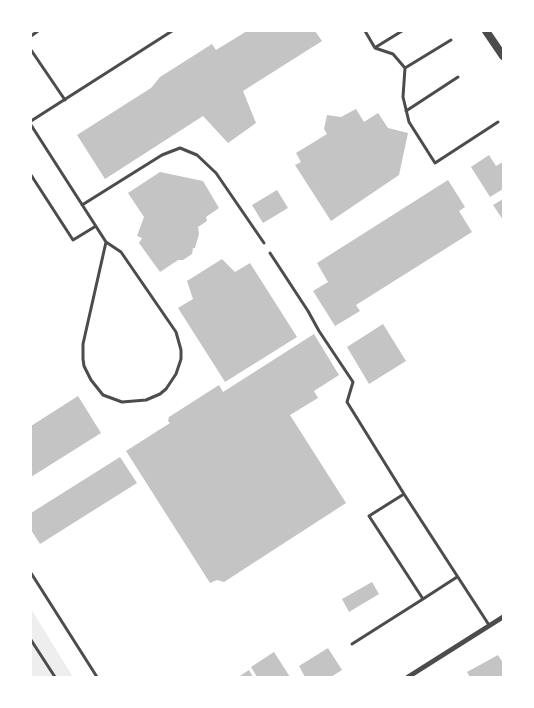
<!DOCTYPE html>
<html>
<head>
<meta charset="utf-8">
<style>
	body { margin:0 }
	#map { position:relative; width:534px; height:708px; overflow:hidden; background:#fff; font-family:"PT Sans Narrow",sans-serif }
	canvas { display:block }
	.frame { position:absolute; inset:0; border:32px solid #fff; pointer-events:none }
</style>
</head>
<body>
<div id="map">
<canvas width="534" height="708"></canvas>
<div class="frame"></div>
</div>
<script>
const c = document.querySelector('canvas').getContext('2d');
c.lineJoin = 'round';
function fillPath(path, color) {
  c.fillStyle = color;
  c.fill(path, 'evenodd');
}
function shape(rows) {
  const path = new Path2D();
  for (const r of rows) {
    path.moveTo(r[0], r[1]);
    for (let i = 2; i < r.length; i += 2) path.lineTo(r[i], r[i + 1]);
  }
  return path;
}
function trace(path, color, width, dash) {
  c.strokeStyle = color;
  c.lineWidth = width;
  c.lineCap = dash ? 'butt' : 'round';
  c.setLineDash(dash || []);
  c.stroke(path);
}
fillPath(shape([
	[31,609,73,677,31,677]
]), '#eee');
fillPath(shape([
	[247,31,315,31,322,41,243,91,256,123,228,143,203,116,105,179,77,135,151,88,160,77,212,44,216,50],
	[356,109,364,122,378,113,388,128,408,133,399,175,331,221,295,165,301,162,296,153,327,134,324,129,327,115,341,117],
	[489,155,496,166,503,162,503,189,490,197,471,167],
	[160,172,203,181,219,208,206,217,207,221,198,227,199,234,195,248,193,248,192,254,183,260,178,260,160,272,139,243,142,238,137,236,144,217,128,193],
	[448,180,465,207,459,211,472,232,356,305,360,311,335,326,313,291,328,282,317,263],
	[277,190,288,208,263,223,252,205],
	[503,199,503,220,493,205],
	[222,259,235,272,250,263,297,337,225,382,178,308,193,299,187,281],
	[383,324,406,361,369,384,347,347],
	[314,334,339,375,314,391,318,398,290,415,346,503,224,582,217,580,210,583,126,451,170,423,168,421,169,417,219,385,223,392],
	[78,396,101,433,31,477,31,426],
	[120,457,137,483,40,544,31,530,31,513],
	[372,582,379,594,349,612,342,599],
	[328,648,342,670,331,677,305,677,299,666],
	[274,652,290,677,257,677,251,667],
	[498,655,503,663,503,677,470,677,467,672],
	[249,670,253,677,238,677]
]), '#c4c4c4');
trace(shape([
	[365,31,375,48,393,54,405,68,451,40],
	[31,36,38,31],
	[376,47,402,31],
	[31,50,65,100],
	[405,68,403,97,409,122,435,163,498,122],
	[406,111,458,77],
	[31,121,172,31],
	[31,125,106,242,121,252,176,332,181,350,181,359,176,374,166,389,160,394,146,400,122,402,103,395,91,380,84,366,83,359,83,344,106,242],
	[31,175,73,240,96,226],
	[82,205,162,155,180,148,197,155,216,173,264,243],
	[270,253,308,311,319,331,353,382,347,402,404,494],
	[31,573,97,677],
	[457,577,423,599,369,516,404,494,489,625],
	[31,640,55,677],
	[352,644,423,599]
]), '#4c4c4c', 3);
trace(shape([
	[408,677,503,617]
]), '#4c4c4c', 5);
trace(shape([
	[486,31,503,56]
]), '#4c4c4c', 8);
</script>
</body>
</html>
